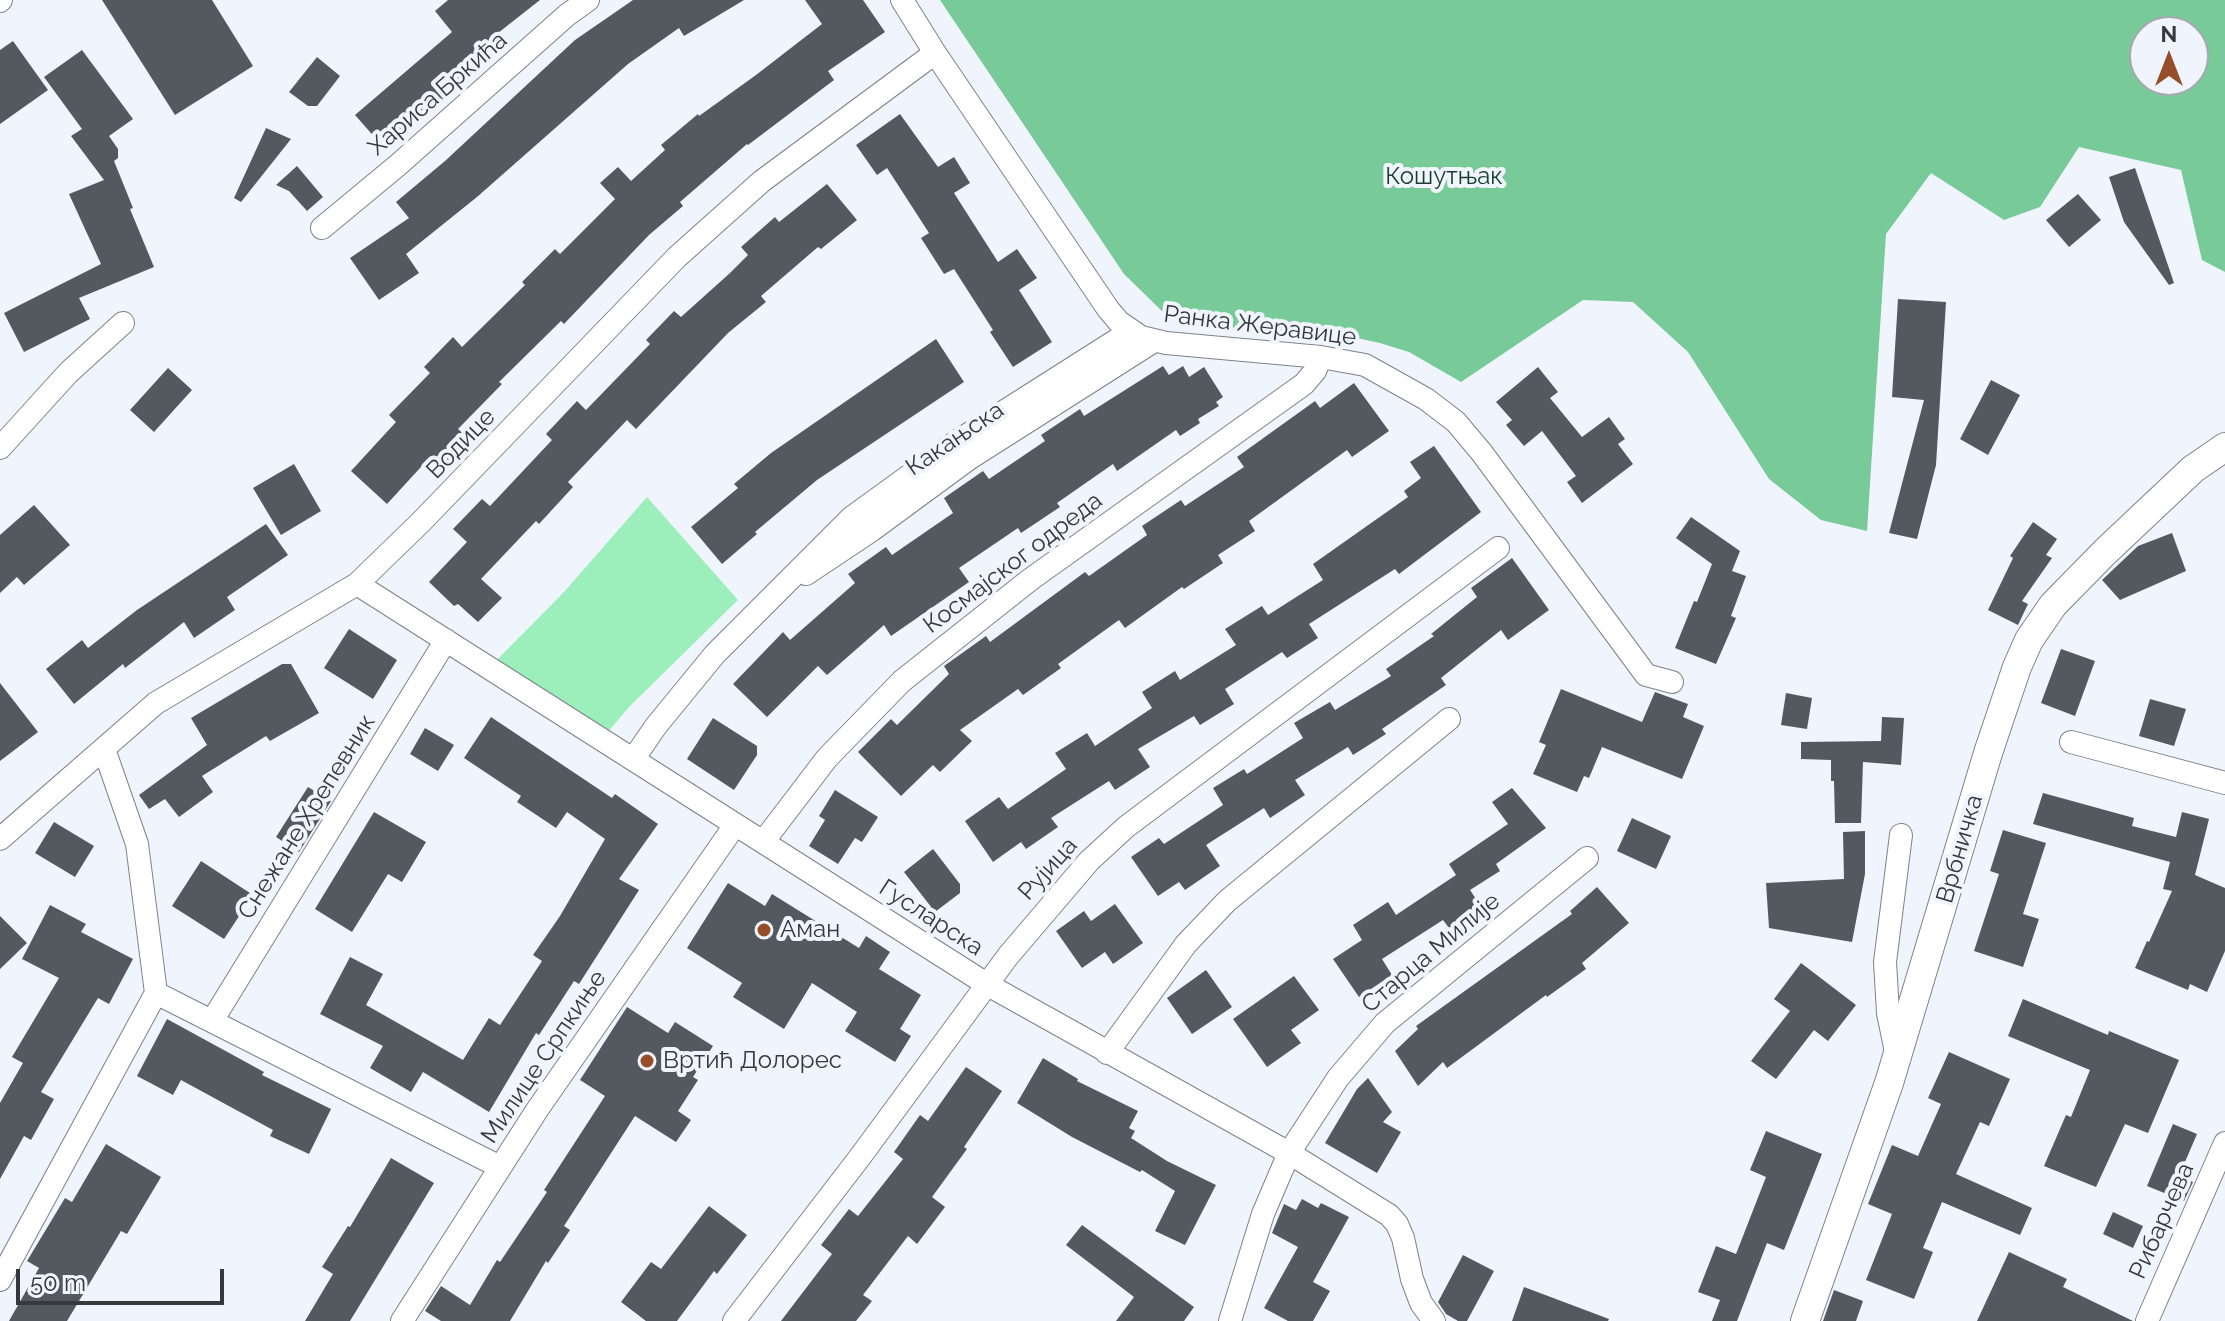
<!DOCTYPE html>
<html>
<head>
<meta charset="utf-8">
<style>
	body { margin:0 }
	#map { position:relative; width:2225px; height:1321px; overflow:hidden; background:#f0f5fd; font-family:Raleway,sans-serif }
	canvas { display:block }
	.north { position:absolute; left:2129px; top:16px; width:80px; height:80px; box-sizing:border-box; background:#f0f5fd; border:2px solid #a6a9af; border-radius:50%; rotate:0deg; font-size:22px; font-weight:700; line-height:32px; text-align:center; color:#36383b }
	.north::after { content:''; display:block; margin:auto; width:28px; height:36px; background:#954e29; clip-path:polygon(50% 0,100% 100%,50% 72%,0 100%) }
	.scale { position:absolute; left:16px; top:1269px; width:208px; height:36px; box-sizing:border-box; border:4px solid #36383b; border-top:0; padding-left:10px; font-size:24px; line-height:28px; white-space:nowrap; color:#36383b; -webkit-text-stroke:6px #f0f5fd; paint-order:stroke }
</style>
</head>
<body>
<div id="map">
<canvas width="2225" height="1321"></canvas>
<div class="north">N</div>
<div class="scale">50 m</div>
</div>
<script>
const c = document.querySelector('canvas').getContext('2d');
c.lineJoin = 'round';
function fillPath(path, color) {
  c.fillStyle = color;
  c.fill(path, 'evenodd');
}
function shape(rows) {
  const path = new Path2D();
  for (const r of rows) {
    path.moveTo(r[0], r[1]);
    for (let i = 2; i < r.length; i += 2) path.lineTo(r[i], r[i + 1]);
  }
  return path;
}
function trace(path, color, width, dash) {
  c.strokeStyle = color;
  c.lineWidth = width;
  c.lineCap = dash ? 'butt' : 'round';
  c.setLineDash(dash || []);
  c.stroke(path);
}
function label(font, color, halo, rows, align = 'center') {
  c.font = font + ' Raleway,sans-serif';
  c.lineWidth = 8;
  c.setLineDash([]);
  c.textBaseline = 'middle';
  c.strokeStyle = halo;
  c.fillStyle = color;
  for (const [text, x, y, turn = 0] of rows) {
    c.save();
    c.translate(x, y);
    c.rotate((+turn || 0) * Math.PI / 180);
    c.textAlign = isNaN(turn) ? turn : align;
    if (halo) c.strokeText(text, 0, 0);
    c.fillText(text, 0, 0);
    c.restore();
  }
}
fillPath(shape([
	[647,497,738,600,629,707,602,739,489,668,564,592]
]), '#9cefbb');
fillPath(shape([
	[940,0,2225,0,2225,272,2202,260,2181,170,2079,147,2040,207,2004,220,1931,173,1886,234,1867,531,1821,520,1769,479,1688,352,1633,302,1583,300,1461,382,1409,352,1380,343,1352,337,1241,332,1197,325,1164,313,1124,274],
	[2145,32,2193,32,2193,80,2145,80]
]), '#78ca98');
fillPath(shape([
	[102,0,212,0,253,66,175,115],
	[448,0,540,0,498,33,501,36,458,71,466,79,385,149,355,115,452,32,435,11],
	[633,0,744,0,684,36,679,28,628,64,477,197,406,254,419,273,379,300,350,258,409,218,396,202,445,161,575,40],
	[805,0,863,0,885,32,828,71,834,80,748,145,747,144,680,202,683,206,649,235,564,324,561,321,499,382,502,384,458,429,469,439,442,467,431,456,387,504,351,471,396,422,389,415,430,373,424,367,453,337,462,347,525,285,522,282,555,249,560,254,615,199,600,183,618,167,631,181,665,150,661,145,698,114,699,116,756,75,822,24],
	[13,41,48,90,0,124,0,50],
	[82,50,133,119,109,136,118,149,118,158,114,161,133,208,130,209,154,267,79,298,90,319,24,352,4,313,101,264,69,194,104,180,71,136,82,129,44,77],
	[317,57,340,76,317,106,308,106,289,92],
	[900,114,938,167,954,157,970,183,954,193,998,262,1017,249,1037,278,1019,290,1052,342,1013,367,990,332,993,330,954,269,944,274,921,238,929,233,887,168,877,175,856,145],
	[266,128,291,139,241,202,234,198],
	[297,166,323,197,307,211,289,191,276,185],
	[2135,168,2174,283,2169,285,2124,222,2109,177],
	[827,184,857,220,821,249,818,247,761,296,766,302,728,333,636,429,627,420,568,482,573,487,539,524,536,521,481,579,502,598,478,622,458,604,454,606,429,582,467,542,453,529,482,499,490,506,552,440,546,434,577,401,586,410,650,344,646,340,674,311,681,317,730,273,748,255,741,247,775,217,779,222],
	[2078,194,2101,220,2069,247,2046,220],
	[1898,299,1946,302,1936,465,1917,539,1889,533,1924,400,1892,397],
	[936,339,964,382,817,480,755,532,757,534,722,564,691,527,738,488,734,484,771,453],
	[1163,366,1169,375,1183,366,1189,377,1204,367,1223,397,1216,402,1219,406,1198,419,1200,423,1180,436,1176,430,1117,471,1113,464,1057,503,1060,507,1021,533,1018,528,959,568,969,582,891,636,884,625,827,675,818,666,767,717,733,684,783,632,790,640,855,583,848,574,886,547,892,555,953,513,944,498,983,471,989,479,1045,441,1041,435,1080,409,1084,416],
	[1538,367,1558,392,1550,398,1582,437,1609,417,1625,439,1618,444,1633,464,1582,503,1567,482,1576,476,1542,431,1524,446,1506,425,1512,420,1496,402],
	[168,368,192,390,154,432,130,410],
	[1991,380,2020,395,1988,455,1960,439],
	[1354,383,1389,431,1352,457,1347,450,1249,521,1255,531,1218,555,1223,563,1184,589,1182,587,1125,628,1119,620,1058,664,1061,668,1023,695,1018,689,960,730,972,741,940,772,933,765,901,796,858,752,891,719,897,725,949,674,944,666,986,636,990,642,1085,572,1089,576,1147,535,1142,526,1181,500,1185,506,1244,467,1237,457,1315,401,1320,408],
	[1434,446,1481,512,1399,574,1395,569,1309,624,1318,638,1287,658,1282,652,1225,689,1234,704,1200,725,1194,716,1138,749,1150,767,1115,790,1109,781,1051,818,1058,827,1026,849,1021,842,993,862,965,821,999,797,1008,809,1066,769,1055,753,1087,733,1095,746,1152,708,1142,692,1175,671,1180,680,1236,645,1225,629,1262,606,1268,615,1323,580,1313,564,1408,497,1404,491,1421,478,1410,462],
	[294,464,321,511,281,535,253,488],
	[34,505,70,545,24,585,17,577,0,593,0,535],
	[1691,517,1740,551,1732,571,1746,576,1731,616,1736,618,1716,664,1675,648,1694,601,1697,602,1712,564,1676,538],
	[2033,522,2057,539,2046,555,2052,558,2022,601,2028,604,2018,625,1988,610,2013,558,2010,556],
	[266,524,288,555,227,597,235,610,194,638,184,622,125,668,123,664,74,704,46,669,82,640,88,648,137,610],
	[2172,533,2186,571,2120,600,2102,580,2138,546],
	[1512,558,1549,610,1508,640,1501,630,1441,678,1446,685,1382,729,1386,734,1353,755,1348,747,1295,780,1305,795,1270,818,1264,808,1206,845,1220,866,1185,890,1179,882,1158,896,1131,857,1159,838,1164,844,1223,805,1213,788,1244,769,1247,774,1303,738,1294,723,1330,702,1335,710,1391,676,1386,669,1434,636,1431,634,1477,597,1471,588],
	[349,629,397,660,373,699,324,668],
	[2061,649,2095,661,2075,716,2041,703],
	[282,664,291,664,319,713,270,741,266,736,202,776,213,792,179,817,165,799,149,809,139,795,207,745,191,718],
	[0,683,38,732,0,761],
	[1561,689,1642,722,1655,692,1688,704,1683,717,1704,726,1682,779,1602,747,1589,778,1584,776,1577,792,1533,774,1546,745,1539,742],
	[1786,693,1812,698,1807,729,1781,725],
	[2150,699,2186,709,2174,746,2139,736],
	[491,717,612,798,615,794,658,824,619,879,639,890,579,984,574,981,539,1035,536,1033,489,1112,423,1072,411,1092,370,1068,383,1046,320,1014,350,957,383,974,366,1005,463,1060,489,1018,500,1025,542,961,533,955,560,916,605,839,567,812,556,828,517,802,521,796,464,758],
	[1882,717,1904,718,1901,765,1863,762,1861,823,1835,823,1834,781,1831,781,1831,760,1801,759,1801,742,1881,741],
	[713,718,757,746,757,755,734,790,687,759],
	[425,728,454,745,438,771,410,754],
	[308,787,331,801,299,852,276,837],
	[1512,788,1546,828,1496,864,1500,871,1470,890,1484,911,1452,932,1443,920,1382,959,1392,975,1359,997,1333,959,1362,940,1353,925,1388,902,1396,915,1456,875,1449,864,1508,824,1492,802],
	[835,790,878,817,862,842,855,838,838,864,809,846,825,820,819,816],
	[2043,793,2134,818,2132,826,2176,837,2182,812,2209,819,2195,875,2225,888,2225,951,2207,992,2190,984,2188,990,2135,968,2147,941,2149,942,2172,891,2163,889,2170,862,2033,824],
	[374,812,426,842,402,882,388,874,352,932,315,909],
	[1632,818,1671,836,1656,869,1617,851],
	[54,822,94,846,75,877,35,853],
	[2003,830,2046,843,2023,914,2039,919,2023,967,1974,951,1999,874,1990,871],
	[1865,831,1865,874,1852,942,1769,928,1766,883,1844,879,1843,832],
	[933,849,960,884,960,893,935,912,904,872],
	[201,861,253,895,224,939,172,906],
	[728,883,765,906,772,894,859,948,866,936,890,952,879,969,921,995,900,1029,911,1036,895,1062,845,1031,857,1012,812,983,784,1029,733,997,742,983,687,948],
	[1597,887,1629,923,1582,963,1586,969,1547,997,1546,995,1447,1068,1443,1062,1418,1086,1395,1051,1418,1029,1416,1026,1572,914,1570,911],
	[1115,904,1143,943,1113,964,1105,952,1082,968,1056,931,1084,911,1091,921],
	[50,905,86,924,81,932,133,959,109,1004,98,998,41,1092,54,1099,31,1140,24,1136,0,1179,0,1103,23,1063,12,1057,59,978,22,959],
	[0,916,27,943,0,969],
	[1801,963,1856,1005,1828,1041,1814,1030,1776,1079,1751,1061,1790,1011,1774,999],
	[1206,970,1232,1007,1192,1034,1167,998],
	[1294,976,1319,1010,1291,1030,1301,1043,1267,1067,1233,1019],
	[2023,999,2108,1035,2109,1031,2179,1060,2148,1133,2125,1124,2096,1187,2044,1166,2066,1115,2071,1117,2090,1070,2008,1036],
	[627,1007,668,1033,675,1022,713,1046,693,1077,698,1080,678,1111,691,1120,676,1142,635,1116,564,1226,570,1230,548,1263,546,1261,510,1321,441,1321,425,1311,441,1286,470,1305,497,1260,500,1262,547,1192,544,1190,605,1096,580,1080],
	[167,1019,264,1072,262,1075,331,1109,309,1154,270,1136,273,1130,181,1080,173,1095,137,1076],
	[1949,1052,2010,1079,1989,1126,1980,1122,1956,1174,2032,1208,2020,1235,1942,1202,1923,1248,1933,1252,1914,1299,1866,1280,1892,1214,1868,1204,1892,1145,1918,1156,1941,1104,1928,1098],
	[1043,1058,1078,1079,1077,1081,1138,1111,1129,1128,1135,1131,1131,1138,1167,1161,1216,1185,1185,1245,1155,1231,1175,1191,1142,1170,1140,1172,1072,1137,1017,1103],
	[966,1067,1002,1091,964,1147,967,1149,932,1197,945,1207,917,1244,908,1236,863,1295,872,1301,856,1321,781,1321,832,1254,821,1245,849,1209,858,1216,903,1159,894,1152,920,1115,928,1121],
	[1368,1078,1392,1112,1383,1122,1401,1132,1377,1173,1325,1143,1357,1089],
	[2173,1124,2197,1134,2179,1176,2193,1182,2184,1201,2147,1186],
	[1766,1131,1822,1154,1784,1250,1767,1243,1737,1321,1712,1321,1720,1300,1698,1292,1716,1246,1736,1254,1766,1177,1750,1170],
	[106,1144,161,1177,127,1234,121,1231,67,1321,9,1321,39,1268,27,1261,65,1198,72,1202],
	[391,1158,434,1183,350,1321,305,1321,333,1274,322,1267,348,1226,350,1227],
	[1302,1199,1318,1208,1321,1203,1349,1217,1313,1282,1330,1291,1313,1321,1288,1321,1264,1308,1298,1247,1272,1233,1284,1204,1296,1210],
	[709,1206,747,1235,717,1274,714,1271,677,1321,646,1321,621,1302,651,1262,661,1269],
	[2113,1212,2143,1226,2133,1248,2103,1234],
	[1082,1225,1194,1307,1184,1321,1116,1321,1134,1297,1066,1245],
	[2009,1252,2067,1279,2063,1287,2133,1321,1977,1321],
	[1463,1255,1494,1271,1467,1321,1458,1321,1446,1314,1438,1302],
	[1524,1287,1609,1319,1608,1321,1512,1321],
	[1834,1290,1863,1301,1856,1321,1823,1321]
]), '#54595f');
const minor = shape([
	[902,0,935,53,1108,309,1119,322,1141,337,1166,343,1321,357,1365,365,1426,399,1456,422,1482,453,1646,675,1672,682],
	[0,1,1,0],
	[322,228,398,165,567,15,588,0],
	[0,448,68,373,123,323],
	[806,574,872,530,970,458,1154,341],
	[357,584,988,985,1289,1153,1389,1215,1397,1224,1403,1238,1412,1279,1421,1303,1434,1321],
	[2071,742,2225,783],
	[634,758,656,726,715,654,851,518,953,444,1131,331],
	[0,839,156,703,357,584,420,523,677,257,762,181,935,53],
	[763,842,827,758,902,681,1031,579,1304,384,1315,371,1321,357],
	[156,993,500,1167],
	[212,1021,446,640],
	[1107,1053,1186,944,1227,901,1449,719],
	[1897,1057,1888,1013,1885,962,1901,835],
	[0,1280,156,993,137,844,104,749],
	[402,1321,537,1110,735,825],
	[734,1321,860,1157,1008,956,1089,861,1126,827,1498,548],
	[1230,1321,1263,1214,1289,1153,1338,1078,1385,1023,1587,858],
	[2147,1321,2225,1143]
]);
const tertiary = shape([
	[1805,1321,1889,1083,1988,753,2017,667,2029,640,2053,605,2105,552,2193,469,2225,447]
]);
trace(minor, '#7d8289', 24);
trace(tertiary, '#7d8289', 30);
trace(minor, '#fff', 22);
trace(tertiary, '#fff', 28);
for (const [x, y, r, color] of [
	[764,930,8,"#954e29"],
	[647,1061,8,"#954e29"]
]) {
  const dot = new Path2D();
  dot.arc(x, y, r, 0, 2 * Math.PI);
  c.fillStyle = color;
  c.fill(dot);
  trace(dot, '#f0f5fd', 3);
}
label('24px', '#36383b', '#f0f5fd', [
	["Хариса Бркића",438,94,-41],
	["Ранка Жеравице",1260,326,7],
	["Какањска",955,439,-34],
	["Водице",461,444,-46],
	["Космајског одреда",1013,563,-37],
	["Снежане Хрепевник",307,817,-58],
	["Врбничка",1960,849,-74],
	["Рујица",1048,869,-48],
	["Гусларска",931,918,33],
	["Старца Милије",1431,953,-40],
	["Милице Српкиње",544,1057,-56],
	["Рибарчева",2162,1221,-66]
]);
label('24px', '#193d28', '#f0f5fd', [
	["Кошутњак",1444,177]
]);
label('24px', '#36383b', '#f0f5fd', [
	["Аман",780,930],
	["Вртић Долорес",663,1061]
], 'left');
</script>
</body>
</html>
